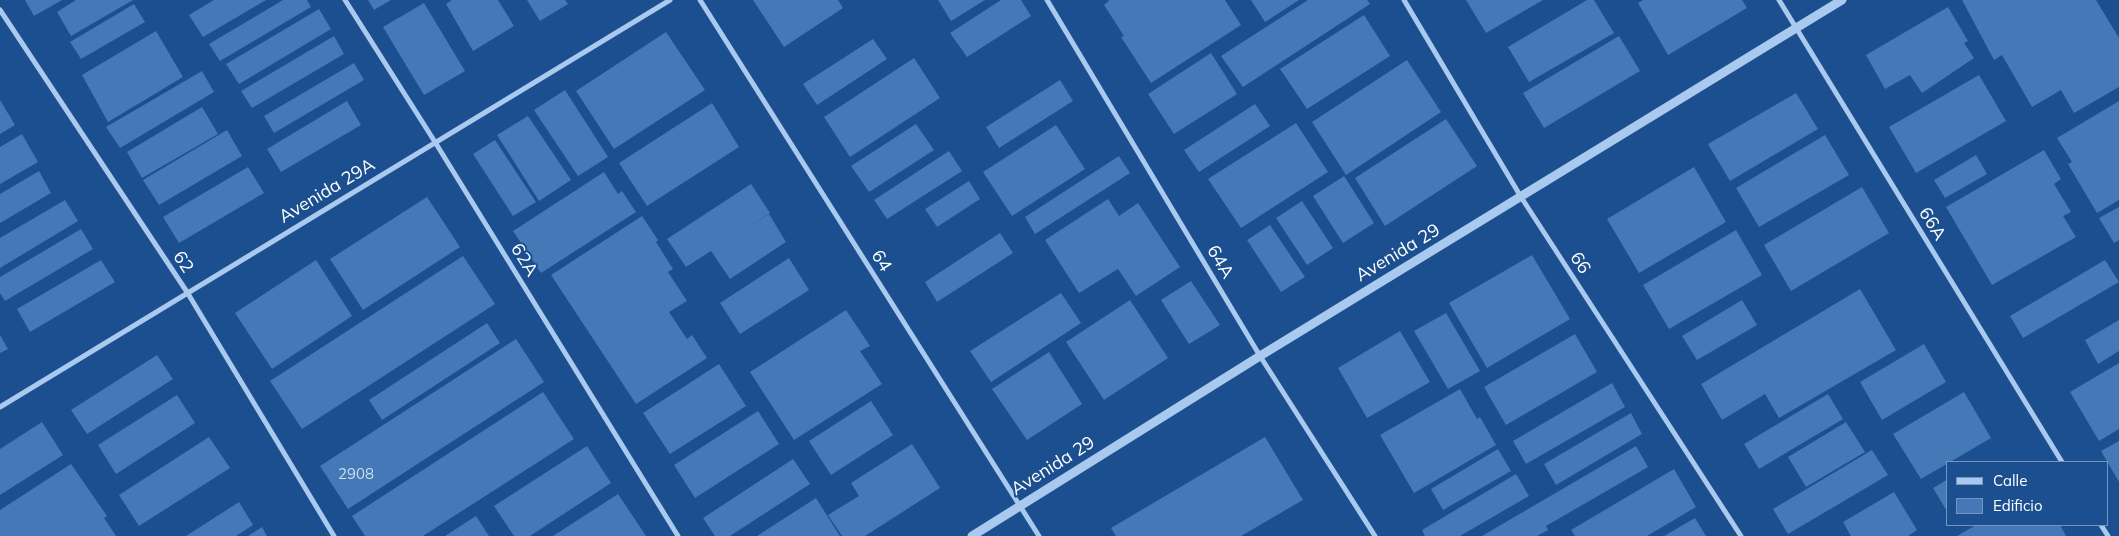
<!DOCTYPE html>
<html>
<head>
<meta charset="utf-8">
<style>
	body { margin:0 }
	#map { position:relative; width:2119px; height:536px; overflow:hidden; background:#1b4f8f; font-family:Mulish,sans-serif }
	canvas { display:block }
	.legend { position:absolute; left:1946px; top:461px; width:162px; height:65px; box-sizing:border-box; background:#1b4f8f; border:1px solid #7695bc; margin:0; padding:6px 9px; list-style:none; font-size:15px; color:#fff }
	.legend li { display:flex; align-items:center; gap:10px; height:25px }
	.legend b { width:25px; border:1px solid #7695bc }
</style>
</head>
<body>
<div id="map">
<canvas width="2119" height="536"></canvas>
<ul class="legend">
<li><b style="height:6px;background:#a9c9ee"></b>Calle</li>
<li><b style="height:14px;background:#4478b7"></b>Edificio</li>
</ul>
</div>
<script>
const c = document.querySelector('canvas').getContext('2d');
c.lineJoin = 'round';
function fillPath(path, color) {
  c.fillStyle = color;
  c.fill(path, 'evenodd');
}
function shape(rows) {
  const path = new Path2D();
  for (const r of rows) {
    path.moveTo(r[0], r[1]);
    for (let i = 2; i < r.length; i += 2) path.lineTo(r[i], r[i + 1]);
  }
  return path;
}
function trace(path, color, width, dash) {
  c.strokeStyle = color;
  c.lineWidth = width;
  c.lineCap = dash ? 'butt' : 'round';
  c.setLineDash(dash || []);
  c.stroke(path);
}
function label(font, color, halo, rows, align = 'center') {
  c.font = font + ' Mulish,sans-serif';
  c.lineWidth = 4;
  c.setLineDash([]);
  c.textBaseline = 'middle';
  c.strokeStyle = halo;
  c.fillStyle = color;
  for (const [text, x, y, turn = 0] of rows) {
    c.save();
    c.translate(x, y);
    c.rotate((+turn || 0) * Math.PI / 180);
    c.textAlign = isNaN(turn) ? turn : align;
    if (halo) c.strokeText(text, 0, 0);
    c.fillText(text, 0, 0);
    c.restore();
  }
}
fillPath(shape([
	[25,0,62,0,34,16],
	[76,0,133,0,71,36,57,12],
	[214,0,266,0,203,37,189,15],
	[283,0,307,0,311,7,220,61,209,44],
	[368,0,391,0,374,10],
	[452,0,498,0,514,26,473,51,446,4],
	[527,0,565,0,568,4,540,21],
	[753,0,838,0,843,8,784,47],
	[938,0,985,0,951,21],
	[1001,0,1021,0,1031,16,967,57,950,33],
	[1108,0,1225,0,1241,25,1151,83,1121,37,1124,36,1104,5,1109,1],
	[1251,0,1299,0,1265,22],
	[1308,0,1367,0,1370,4,1243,87,1221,56],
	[1466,0,1543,0,1486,33],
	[1587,0,1594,0,1614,33,1529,82,1508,47],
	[1643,0,1742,0,1747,8,1668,55,1638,3],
	[1962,0,2096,0,2119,38,2119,87,2074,113,2061,90,2032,107,2002,55,1994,60],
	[424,3,465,71,424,95,383,27],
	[134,4,145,22,81,59,70,42],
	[1948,7,1968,41,1964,43,1974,58,1922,93,1910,75,1885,89,1866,55],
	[319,9,331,29,239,84,226,64],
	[1364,15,1390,56,1307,109,1280,69],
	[156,31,183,77,108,122,82,75],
	[666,32,705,90,614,149,576,91],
	[334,36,344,54,252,108,241,91],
	[1619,36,1640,71,1544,128,1523,93],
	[873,39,887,59,817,105,803,84],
	[1211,53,1237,94,1174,134,1148,94],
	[914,58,940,98,850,157,824,117],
	[1407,60,1441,112,1346,175,1312,122],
	[354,63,364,80,274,133,264,116],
	[202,71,214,92,120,148,106,127],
	[1979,75,2006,121,1916,173,1889,127],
	[1060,80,1073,101,999,148,986,127],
	[565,90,608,157,578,176,534,110],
	[1796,93,1818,129,1730,181,1708,144],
	[0,100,15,125,0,134],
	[347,101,361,125,281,172,267,149],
	[2119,101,2119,200,2097,213,2068,164,2072,162,2057,138],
	[712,103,739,147,647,206,619,163],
	[1255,104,1270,126,1199,172,1184,150],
	[202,107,218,134,142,178,127,152],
	[528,116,571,180,539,201,497,135],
	[1446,119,1477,166,1385,226,1355,178],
	[1296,123,1328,172,1241,228,1208,179],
	[916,124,934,150,869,192,851,166],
	[1056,125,1085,169,1012,216,983,172],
	[227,130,242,156,159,205,143,180],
	[22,134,38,162,0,184,0,147],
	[1825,135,1849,175,1759,227,1736,188],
	[495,140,536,202,513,216,473,154],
	[2044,150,2061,179,2054,184,2071,212,2063,216,2076,237,1992,285,1946,207],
	[949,151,962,171,887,219,874,200],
	[1976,155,1987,174,1945,198,1934,180],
	[1119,156,1130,173,1035,234,1025,217],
	[248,167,264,193,179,243,163,217],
	[1694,167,1726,222,1639,273,1607,219],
	[39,171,51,193,0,223,0,194],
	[604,172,618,194,622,191,636,212,541,273,513,231],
	[1344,176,1374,223,1343,243,1313,196],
	[969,181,980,199,937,227,925,209],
	[751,184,770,213,742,231,769,214,786,242,730,279,711,251,686,267,667,239],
	[1862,187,1889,233,1791,291,1764,245],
	[427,197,460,247,363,310,330,259],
	[1108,199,1119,216,1138,203,1180,267,1136,296,1118,269,1079,293,1045,240],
	[65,200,78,221,0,268,0,238],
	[1302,201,1333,248,1307,265,1276,218],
	[2119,207,2119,240,2114,243,2099,218],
	[642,216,658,240,656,242,673,269,668,272,687,301,669,312,687,339,692,335,707,358,636,404,551,275],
	[1270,225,1305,277,1281,292,1247,240],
	[81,229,93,249,5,301,0,293,0,277],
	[1736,230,1762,275,1669,329,1643,285],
	[1000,233,1013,253,937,302,925,282],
	[1532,255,1570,319,1487,368,1449,303],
	[463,256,495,304,302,429,270,381],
	[789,258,809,290,740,334,720,303],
	[101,260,115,282,30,332,17,309],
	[316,260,352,316,272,369,235,313],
	[2105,260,2119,282,2023,338,2010,316],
	[1191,281,1220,325,1189,344,1161,300],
	[1860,289,1896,350,1779,418,1765,394,1722,420,1701,384],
	[1061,293,1081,323,991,382,970,351],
	[1130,300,1168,358,1104,400,1066,342],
	[1742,300,1757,325,1697,360,1682,336],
	[846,310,870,346,860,351,882,384,794,440,750,372],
	[1446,313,1480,371,1448,389,1414,331],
	[2119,320,2119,351,2098,364,2085,340],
	[487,323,500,343,382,420,369,400],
	[1400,331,1430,382,1367,418,1338,368],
	[1575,334,1597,372,1506,425,1484,387],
	[0,335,8,349,0,353],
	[516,339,544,382,348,509,320,466],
	[1924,344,1946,382,1882,420,1860,382],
	[1049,352,1082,404,1027,440,992,389],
	[157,355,173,379,87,434,71,410],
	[2119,363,2119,429,2099,441,2070,392],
	[719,364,746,406,670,454,643,413],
	[1612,383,1625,407,1526,464,1513,441],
	[1460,389,1477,419,1480,417,1496,445,1414,493,1380,435],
	[543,392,574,439,423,536,365,536,352,516],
	[1964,392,1991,438,1921,479,1893,434],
	[1828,394,1843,419,1759,469,1744,444],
	[177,395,195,423,116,474,98,445],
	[871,401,893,435,831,475,809,441],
	[758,411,779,444,695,498,674,465],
	[1631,413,1642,434,1556,485,1544,464],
	[42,422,63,455,0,495,0,449],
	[1846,422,1865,452,1806,487,1788,457],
	[209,437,230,468,139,526,119,495],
	[1265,437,1303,500,1241,536,1116,536,1111,528],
	[2119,441,2119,482,2101,451],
	[912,444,940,488,865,536,842,536,828,515,859,496,851,483],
	[587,446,611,483,530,536,514,536,494,506],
	[1636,446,1648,467,1546,526,1548,530,1537,536,1482,536],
	[1498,449,1511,471,1443,510,1431,489],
	[1872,450,1888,475,1788,534,1773,509],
	[793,459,810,484,730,536,715,536,703,518],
	[71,464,107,516,104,518,116,536,0,536,0,510],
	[1674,469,1696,507,1647,536,1575,536,1571,530],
	[1516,474,1529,496,1460,536,1425,536,1422,530],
	[1948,479,1948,513,1933,488],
	[1894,492,1917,530,1908,536,1851,536,1843,522],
	[618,494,646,536,553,536],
	[816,498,840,536,757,536],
	[239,502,253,525,236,536,186,536],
	[476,516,489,536,445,536],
	[1695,518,1706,536,1664,536],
	[1976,525,2060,525,2066,536,1957,536],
	[262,527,267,536,248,536]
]), '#4478b7');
trace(shape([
	[345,0,435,142,678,536],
	[700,0,1039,536],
	[1047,0,1260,356,1375,536],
	[1404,0,1521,197,1741,536],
	[1779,0,2062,462],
	[0,10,187,292,334,536],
	[0,407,670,0],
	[2101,525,2108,536]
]), '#a9c9ee', 5);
trace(shape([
	[972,536,1260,356,1842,0]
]), '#a9c9ee', 9);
label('15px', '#d0dded', null, [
	["2908",356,474]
]);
label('18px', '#fff', '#1b4f8f', [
	["Avenida 29A",327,191,-31],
	["66A",1932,224,58],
	["Avenida 29",1398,253,-31],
	["62A",524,260,58],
	["64",881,261,58],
	["62",183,262,57],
	["64A",1220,262,59],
	["66",1580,263,57],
	["Avenida 29",1053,466,-32]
]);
</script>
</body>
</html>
